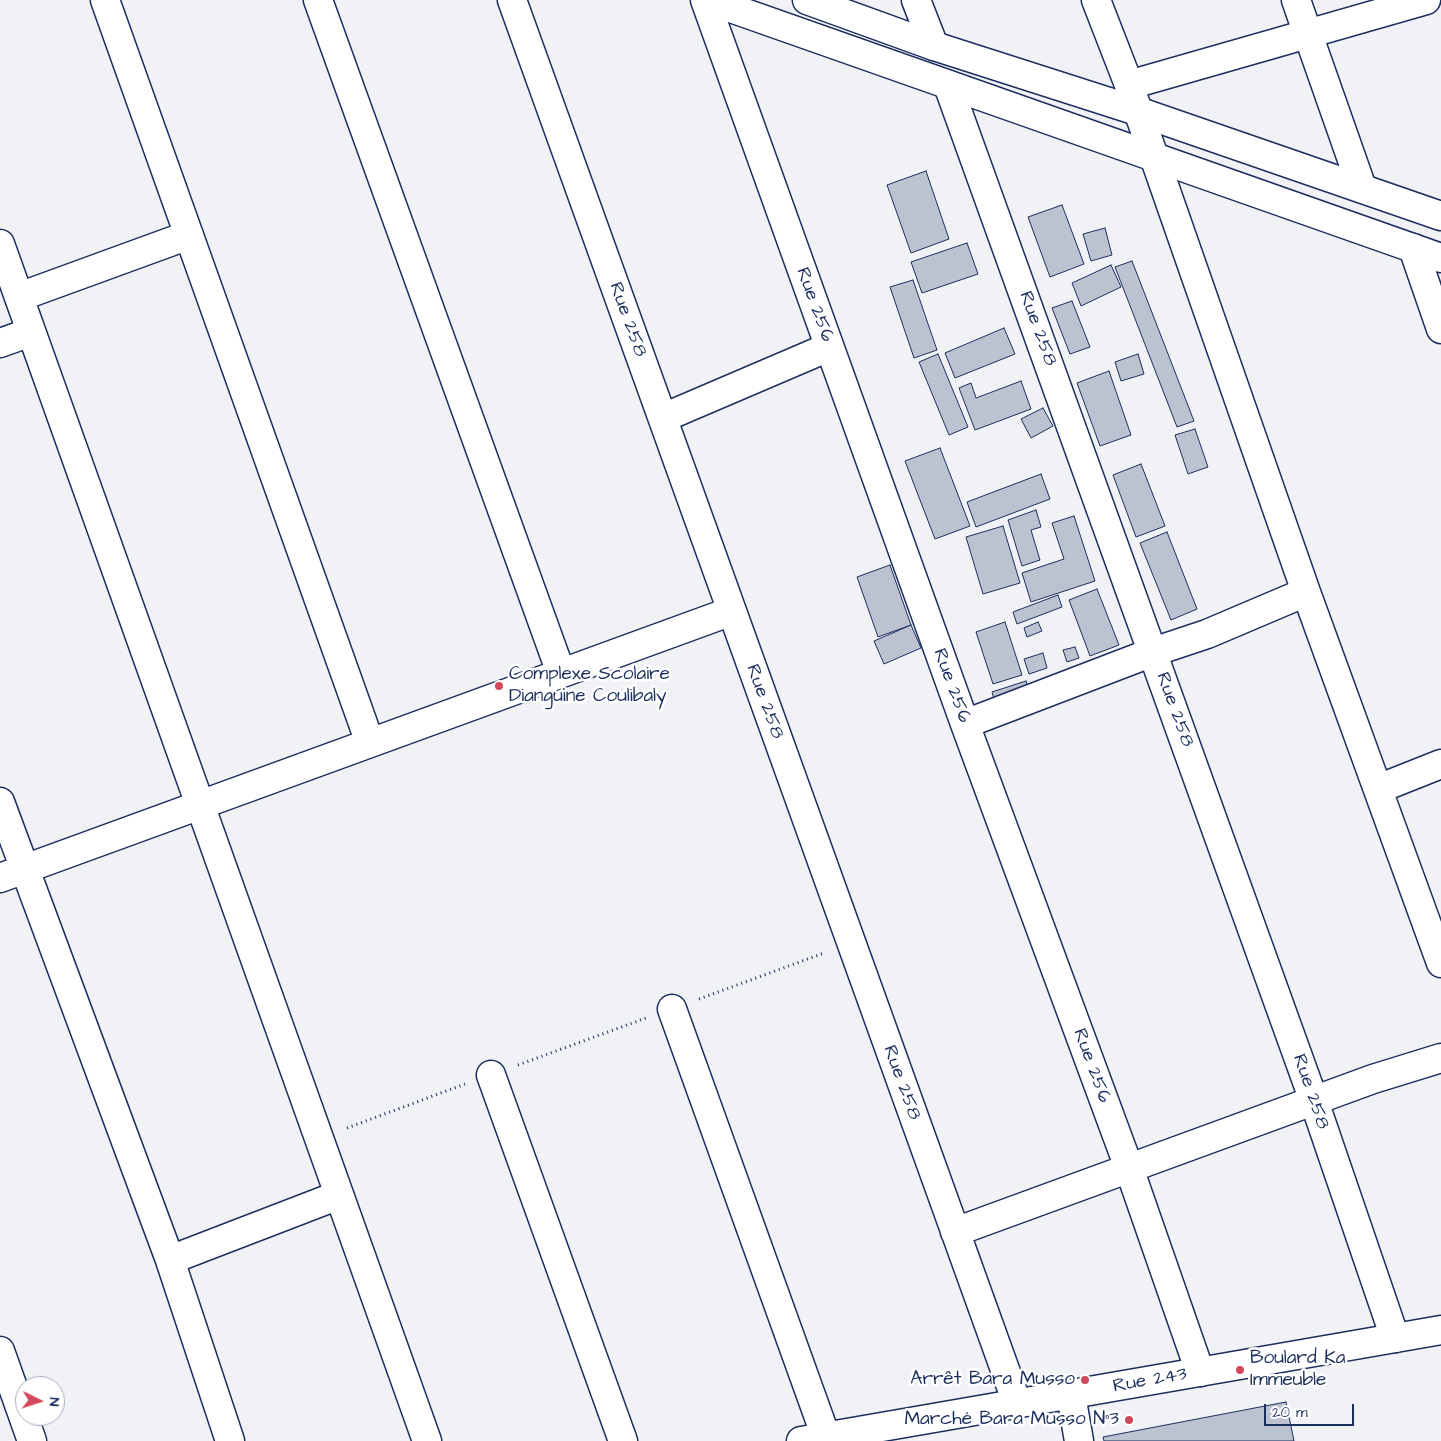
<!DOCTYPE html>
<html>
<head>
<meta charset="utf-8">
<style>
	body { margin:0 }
	#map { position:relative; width:1441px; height:1441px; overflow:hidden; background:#f1f2f5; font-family:"Architects Daughter",sans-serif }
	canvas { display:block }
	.north { position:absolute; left:15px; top:1376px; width:50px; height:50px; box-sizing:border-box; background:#fff; border:1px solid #a4acbf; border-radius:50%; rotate:94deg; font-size:14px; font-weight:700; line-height:20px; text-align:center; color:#1b2f5e }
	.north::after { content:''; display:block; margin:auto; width:18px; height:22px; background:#d1495b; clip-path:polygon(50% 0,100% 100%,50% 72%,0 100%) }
	.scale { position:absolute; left:1264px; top:1404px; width:90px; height:22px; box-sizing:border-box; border:2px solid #1b2f5e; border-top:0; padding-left:6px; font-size:15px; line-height:18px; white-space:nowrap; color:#1b2f5e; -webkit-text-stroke:4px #fff; paint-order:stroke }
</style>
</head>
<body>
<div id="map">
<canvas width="1441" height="1441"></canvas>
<div class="north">N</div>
<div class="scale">20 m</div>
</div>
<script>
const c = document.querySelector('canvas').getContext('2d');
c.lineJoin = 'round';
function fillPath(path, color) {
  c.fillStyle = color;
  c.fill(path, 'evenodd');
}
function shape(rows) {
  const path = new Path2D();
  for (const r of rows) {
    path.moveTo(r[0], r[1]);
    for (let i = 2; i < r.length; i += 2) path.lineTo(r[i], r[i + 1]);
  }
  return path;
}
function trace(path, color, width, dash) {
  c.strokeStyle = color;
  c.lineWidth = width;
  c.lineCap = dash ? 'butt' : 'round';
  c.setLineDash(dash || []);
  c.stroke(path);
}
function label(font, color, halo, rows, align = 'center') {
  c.font = font + ' "Architects Daughter",sans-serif';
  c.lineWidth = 5;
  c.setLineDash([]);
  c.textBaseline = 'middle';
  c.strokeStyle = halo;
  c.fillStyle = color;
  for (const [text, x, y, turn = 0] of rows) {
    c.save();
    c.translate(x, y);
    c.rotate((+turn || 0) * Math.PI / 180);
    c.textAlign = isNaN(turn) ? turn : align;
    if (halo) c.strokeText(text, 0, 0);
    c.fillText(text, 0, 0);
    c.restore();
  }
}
const building = shape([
	[926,171,949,239,911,253,887,185,926,171],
	[1062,205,1084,264,1050,277,1028,217,1062,205],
	[1105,228,1112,255,1091,261,1083,234,1105,228],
	[967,243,978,274,922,293,911,262,967,243],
	[1132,261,1194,421,1177,427,1115,267,1132,261],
	[1111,265,1121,287,1081,306,1072,283,1111,265],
	[913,280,937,350,914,358,890,287,913,280],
	[1072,301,1090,347,1070,354,1052,308,1072,301],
	[1004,328,1015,354,955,378,945,353,1004,328],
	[938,354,968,427,949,435,919,362,938,354],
	[1138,354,1144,374,1121,381,1115,362,1138,354],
	[1109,371,1131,435,1100,446,1077,383,1109,371],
	[1021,381,1031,409,975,430,959,388,971,383,976,398,1021,381],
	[1043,408,1053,426,1031,438,1021,419,1043,408],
	[1195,429,1208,467,1188,474,1175,435,1195,429],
	[940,448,970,526,935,539,905,461,940,448],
	[1141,464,1165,526,1136,537,1113,475,1141,464],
	[1041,474,1050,499,976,527,967,502,1041,474],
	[1036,510,1041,527,1031,530,1040,560,1022,566,1008,520,1036,510],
	[1074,516,1095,581,1031,602,1022,573,1064,559,1052,523,1074,516],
	[1003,526,1020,583,983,594,966,537,1003,526],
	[1167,532,1197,609,1171,620,1140,543,1167,532],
	[890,565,911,625,878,637,857,577,890,565],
	[1097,589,1119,645,1090,656,1069,600,1097,589],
	[1058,595,1062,607,1017,624,1013,612,1058,595],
	[1005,622,1022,675,993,684,976,632,1005,622],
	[1038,622,1042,631,1027,637,1024,628,1038,622],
	[911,625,921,648,884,664,874,641,911,625],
	[1075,647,1079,658,1067,662,1063,650,1075,647],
	[1043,653,1047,668,1029,674,1024,659,1043,653],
	[1026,681,1030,695,996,706,992,692,1026,681],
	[1286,1402,1294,1441,1104,1441,1103,1437,1286,1402]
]);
fillPath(building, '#bcc2d0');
trace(building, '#1b2f5e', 1);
const street = shape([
	[105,0,370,743],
	[318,0,561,673],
	[512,0,1017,1403],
	[705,0,965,724,1129,1168,1200,1372],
	[916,0,934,46],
	[1096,0,1129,85,1306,592,1441,963],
	[1296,0,1362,188],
	[948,85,1314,1101,1395,1338],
	[1129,85,1426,0],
	[0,244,427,1441],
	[1413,248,1441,329],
	[19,297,189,235],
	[0,343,31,332],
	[663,418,829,347],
	[965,724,1153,652,1207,634,1306,592],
	[1378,789,1441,764],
	[0,802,170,1260,230,1441],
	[0,878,732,611],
	[672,1009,826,1437],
	[491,1075,623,1441],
	[955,1232,1373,1079,1441,1058],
	[170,1260,339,1195],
	[0,1351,32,1441],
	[1071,1395,1079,1441]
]);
const secondary = shape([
	[708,0,1441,258],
	[807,0,934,46,1137,111,1441,216],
	[801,1441,1441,1330]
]);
trace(street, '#1b2f5e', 31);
trace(secondary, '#1b2f5e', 31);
trace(shape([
	[699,999,824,953],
	[518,1065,646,1018],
	[347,1128,465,1084]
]), '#1b2f5e', 3, [1, 4]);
trace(street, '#fff', 28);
trace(secondary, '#fff', 28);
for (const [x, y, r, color] of [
	[499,686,5,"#d1495b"],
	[1240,1370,5,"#d1495b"],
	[1085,1380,5,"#d1495b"],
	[1129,1420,5,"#d1495b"]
]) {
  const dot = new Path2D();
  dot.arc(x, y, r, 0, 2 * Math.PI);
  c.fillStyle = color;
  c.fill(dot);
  trace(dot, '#fff', 2);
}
label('19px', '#1b2f5e', '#fff', [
	["Rue 256",814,305,70],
	["Rue 258",627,320,70],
	["Rue 258",1037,329,70],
	["Rue 256",951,686,70],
	["Rue 258",764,702,70],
	["Rue 258",1174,710,70],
	["Rue 256",1091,1066,70],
	["Rue 258",901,1083,70],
	["Rue 258",1310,1092,71],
	["Rue 243",1150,1381,-10]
]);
label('19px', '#1b2f5e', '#fff', [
	["Complexe Scolaire",509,675],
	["Dianguine Coulibaly",509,697],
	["Boulard Ka",1250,1359],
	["Immeuble",1250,1381],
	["Arrêt Bara Musso",1075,1380,"right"],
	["Marché Bara Musso N°3",1119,1420,"right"]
], 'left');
</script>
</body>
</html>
